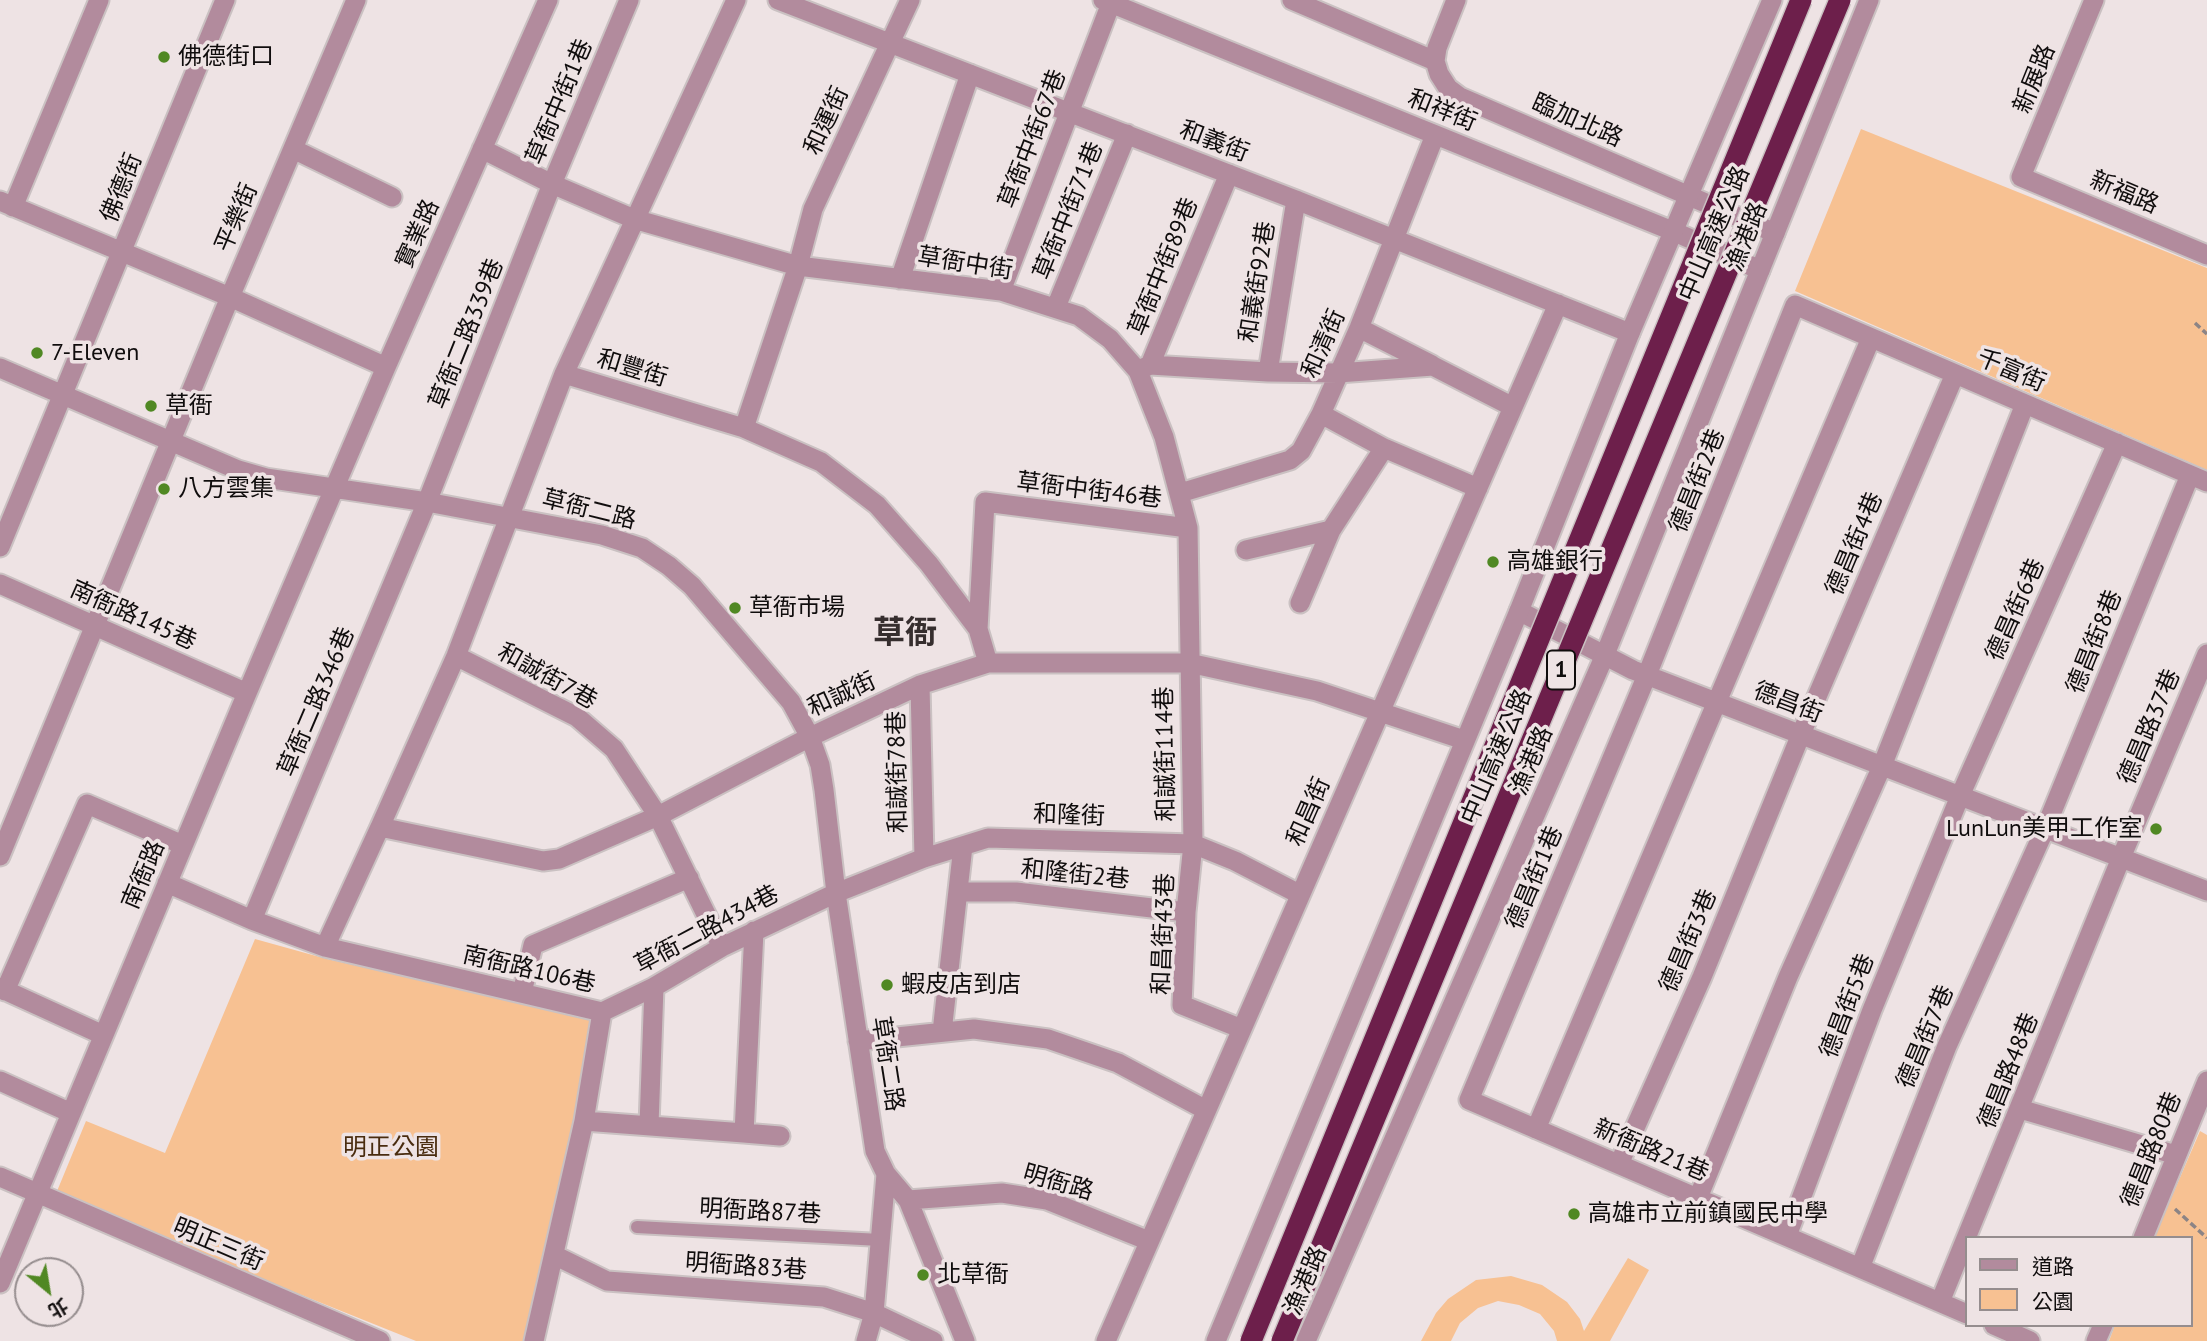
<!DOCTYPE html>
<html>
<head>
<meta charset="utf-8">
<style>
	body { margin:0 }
	#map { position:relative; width:2207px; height:1341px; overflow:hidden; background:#eee3e4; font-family:"PT Sans","Noto Sans TC",sans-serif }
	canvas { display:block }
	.legend { position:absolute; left:1965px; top:1236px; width:228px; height:91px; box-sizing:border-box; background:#eee3e4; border:2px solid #958d8e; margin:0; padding:9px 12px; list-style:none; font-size:21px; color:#100d0d }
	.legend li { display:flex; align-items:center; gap:14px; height:35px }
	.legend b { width:35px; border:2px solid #958d8e }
	.north { position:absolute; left:14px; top:1257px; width:70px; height:70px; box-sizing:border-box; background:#eee3e4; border:2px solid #958d8e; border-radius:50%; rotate:150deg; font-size:19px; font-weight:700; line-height:28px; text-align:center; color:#100d0d }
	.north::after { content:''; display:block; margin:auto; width:24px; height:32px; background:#508823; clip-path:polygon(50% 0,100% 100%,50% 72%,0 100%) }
</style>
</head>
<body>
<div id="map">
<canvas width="2207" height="1341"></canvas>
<ul class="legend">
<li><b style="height:9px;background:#b28b9d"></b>道路</li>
<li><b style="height:19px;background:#f7c192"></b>公園</li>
</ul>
<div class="north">北</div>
</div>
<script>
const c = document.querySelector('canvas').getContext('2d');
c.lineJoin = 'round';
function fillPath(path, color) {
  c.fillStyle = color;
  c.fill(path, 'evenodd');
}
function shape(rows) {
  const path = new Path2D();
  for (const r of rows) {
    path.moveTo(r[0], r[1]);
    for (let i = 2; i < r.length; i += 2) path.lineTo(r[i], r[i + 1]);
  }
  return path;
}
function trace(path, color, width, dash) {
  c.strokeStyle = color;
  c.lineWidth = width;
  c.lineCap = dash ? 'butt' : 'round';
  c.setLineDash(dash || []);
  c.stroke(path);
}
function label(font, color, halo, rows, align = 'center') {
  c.font = font + ' "PT Sans","Noto Sans TC",sans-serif';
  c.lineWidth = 7;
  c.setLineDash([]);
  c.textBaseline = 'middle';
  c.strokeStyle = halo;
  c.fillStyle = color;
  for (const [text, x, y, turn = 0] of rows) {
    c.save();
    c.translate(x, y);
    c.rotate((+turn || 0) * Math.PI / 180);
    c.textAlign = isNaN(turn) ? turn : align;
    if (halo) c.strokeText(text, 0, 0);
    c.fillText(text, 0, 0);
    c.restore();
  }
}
fillPath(shape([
	[1861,129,2207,268,2207,470,1795,291],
	[255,939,327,959,591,1018,577,1120,531,1341,416,1341,55,1196,86,1121,165,1153],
	[2200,1131,2207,1135,2207,1341,2109,1341,2115,1325,2191,1325,2191,1238,2154,1238],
	[1628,1258,1649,1270,1610,1341,1557,1341,1554,1331,1540,1314,1519,1305,1498,1301,1478,1308,1460,1323,1451,1341,1421,1341,1436,1313,1448,1299,1476,1280,1511,1276,1542,1285,1567,1302,1580,1319,1584,1331]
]), '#f7c192');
const service = shape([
	[637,1227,880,1240]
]);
const minor = shape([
	[356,0,230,297,386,367],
	[736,0,564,374,456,656,380,827,543,861,559,859,658,816,810,737,920,685,988,663,1189,663,1317,691,1464,740],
	[778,0,1296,200,1630,333],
	[1103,0,1675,232,1760,270],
	[1292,0,1435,61],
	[1456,0,1437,48,1435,61,1439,74,1448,88,1460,97,1775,233],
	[2094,0,2021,177,2207,255],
	[293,149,392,197],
	[482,149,552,184,634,219,798,266,1001,291,1079,316,1110,339,1138,371,1164,437,1188,528,1193,844,1186,912,1182,1005,1242,1029],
	[0,201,230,297,0,856],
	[13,207,99,0],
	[900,279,970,74],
	[1001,291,1111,3],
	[1056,307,1127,134],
	[1359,328,1432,365],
	[1150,365,1268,372,1338,373,1433,366,1513,407],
	[0,368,238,470,266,478,427,502,602,535,642,548,669,566,692,586,791,702,810,737,820,765,824,790,836,893,875,1151,886,1174,908,1200,965,1341],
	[1139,370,1150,365,1229,174],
	[1268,372,1296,200],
	[564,374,744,428,821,462,877,505,929,564,978,629,988,663],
	[1321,414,1384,448],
	[744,428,798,266,813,209,910,0],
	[1180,493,1290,460,1301,451,1321,414,1359,328,1435,135],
	[0,547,225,0],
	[1246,550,1331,530],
	[0,584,247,693],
	[1300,603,1331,530,1384,448,1478,488],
	[1519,611,1633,670,2207,891],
	[978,629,985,502,1188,528],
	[456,656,577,717,614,749,658,816,722,947],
	[920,685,924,858],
	[167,883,252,920,325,947,602,1012,584,1121,534,1341],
	[958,892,1016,892,1186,912],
	[252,920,427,502,552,184,629,0],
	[325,947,380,827],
	[0,988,103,1035],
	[5,991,87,804,183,845],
	[522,993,533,945,689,878],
	[602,1012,654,987,722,947,836,893,924,858,988,838,1193,844,1235,861,1299,894],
	[942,1032,963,846],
	[858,1041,974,1029,1048,1039,1118,1063,1206,1110],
	[0,1081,71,1113],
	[2020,1109,2176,1155],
	[584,1121,744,1133,754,931],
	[649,1125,654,987],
	[1536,1129,1871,338],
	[744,1133,780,1136],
	[1619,1164,1702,977,1801,734,1955,374],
	[0,1177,380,1341],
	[1698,1198,1788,977,1882,766,2025,404],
	[908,1200,1002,1193,1047,1200,1149,1241],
	[1787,1236,1872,1010,1960,796,2117,443],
	[2143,1238,2207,1081],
	[554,1255,607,1281,824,1297,874,1313,933,1341],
	[1860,1268,1947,1046,2045,829,2190,475],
	[0,1283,247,693,386,367,548,0],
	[1940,1302,2121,858,2207,654],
	[1967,1314,1469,1100,1647,675,1795,305,2207,482],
	[1994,1325,2030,1341],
	[866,1341,874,1313,886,1174],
	[1106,1341,1558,304],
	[2096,1341,2103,1325]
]);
const tertiary = shape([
	[1216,1341,1519,611,1630,333,1772,0],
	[1306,1341,1604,657,1869,0]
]);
trace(service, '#cac1c2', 16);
trace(minor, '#cac1c2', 23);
trace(tertiary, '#cac1c2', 23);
trace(shape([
	[2195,323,2207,334],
	[2175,1209,2207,1238]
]), '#8c8485', 3.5, [7, 3.5]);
trace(service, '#b28b9d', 12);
trace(minor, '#b28b9d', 19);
trace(tertiary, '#b28b9d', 19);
const motorwayBridge = shape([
	[1251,1341,1801,0],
	[1282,1341,1840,0]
]);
trace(motorwayBridge, '#cac1c2', 24, []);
trace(motorwayBridge, '#6d1f4b', 21);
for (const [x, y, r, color] of [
	[164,57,7,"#508823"],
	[37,353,7,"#508823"],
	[151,406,7,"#508823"],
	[164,489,7,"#508823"],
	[1493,562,7,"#508823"],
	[735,608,7,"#508823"],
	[2156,829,7,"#508823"],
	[887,985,7,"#508823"],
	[1574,1214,7,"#508823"],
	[923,1275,7,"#508823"]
]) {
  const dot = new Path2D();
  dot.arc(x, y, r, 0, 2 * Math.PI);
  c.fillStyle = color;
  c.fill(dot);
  trace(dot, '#eee3e4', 2.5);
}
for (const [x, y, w] of [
	[1561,670,28]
]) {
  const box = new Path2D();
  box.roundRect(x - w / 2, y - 19.5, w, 39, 5);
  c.fillStyle = '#eee3e4';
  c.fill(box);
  trace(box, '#100d0d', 2);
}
label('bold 23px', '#100d0d', null, [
	["1",1561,670]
]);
label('24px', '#100d0d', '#eee3e4', [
	["佛德街口",178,57],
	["7-Eleven",51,353],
	["草衙",165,406],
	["八方雲集",178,489],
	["高雄銀行",1507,562],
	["草衙市場",749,608],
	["LunLun美甲工作室",2142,829,"right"],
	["蝦皮店到店",901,985],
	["高雄市立前鎮國民中學",1588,1214],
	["北草衙",937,1275]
], 'left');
label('24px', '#100d0d', '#eee3e4', [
	["新展路",2035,79,-68],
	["草衙中街1巷",560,102,-67],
	["和祥街",1442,111,22],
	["和運街",827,121,-65],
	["臨加北路",1577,121,24],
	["草衙中街67巷",1033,139,-69],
	["和義街",1214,142,21],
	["佛德街",122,188,-68],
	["新福路",2124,193,23],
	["草衙中街71巷",1069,211,-68],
	["平樂街",237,218,-67],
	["實業路",418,234,-66],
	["中山高速公路",1715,234,-67],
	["漁港路",1747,237,-68],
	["草衙中街",965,264,9],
	["草衙中街89巷",1164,267,-68],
	["和義街92巷",1258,282,-81],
	["草衙二路339巷",467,334,-68],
	["和清街",1324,344,-66],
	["和豐街",632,369,17],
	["千富街",2011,371,23],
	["德昌街2巷",1698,481,-68],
	["草衙中街46巷",1089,491,7],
	["草衙二路",589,510,14],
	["德昌街4巷",1855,544,-67],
	["德昌街6巷",2016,610,-66],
	["南衙路145巷",133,616,24],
	["德昌街8巷",2095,642,-68],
	["和誠街7巷",547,677,29],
	["和誠街",842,695,-25],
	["草衙二路346巷",317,702,-67],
	["德昌街",1788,703,21],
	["德昌路37巷",2150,727,-67],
	["和誠街114巷",1166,754,-91],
	["中山高速公路",1497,757,-67],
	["漁港路",1532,761,-67],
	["和誠街78巷",898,772,-91],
	["和昌街",1309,812,-66],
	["和隆街",1069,816,2],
	["南衙路",144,875,-67],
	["和隆街2巷",1075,875,6],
	["德昌街1巷",1535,878,-67],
	["草衙二路434巷",707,930,-28],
	["和昌街43巷",1164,934,-88],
	["德昌街3巷",1689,941,-67],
	["南衙路106巷",529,970,13],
	["德昌街5巷",1848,1006,-69],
	["德昌街7巷",1926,1037,-67],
	["草衙二路",887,1064,81],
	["德昌路48巷",2009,1071,-68],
	["德昌路80巷",2152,1150,-68],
	["新衙路21巷",1651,1151,23],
	["明衙路",1058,1183,16],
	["明衙路87巷",760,1212,3],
	["明正三街",218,1245,23],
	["明衙路83巷",746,1267,4],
	["漁港路",1306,1281,-67]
]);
label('24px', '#492c0f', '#eee3e4', [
	["明正公園",391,1148]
]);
label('bold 32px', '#362e2e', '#eee3e4', [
	["草衙",905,634]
]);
</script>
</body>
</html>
